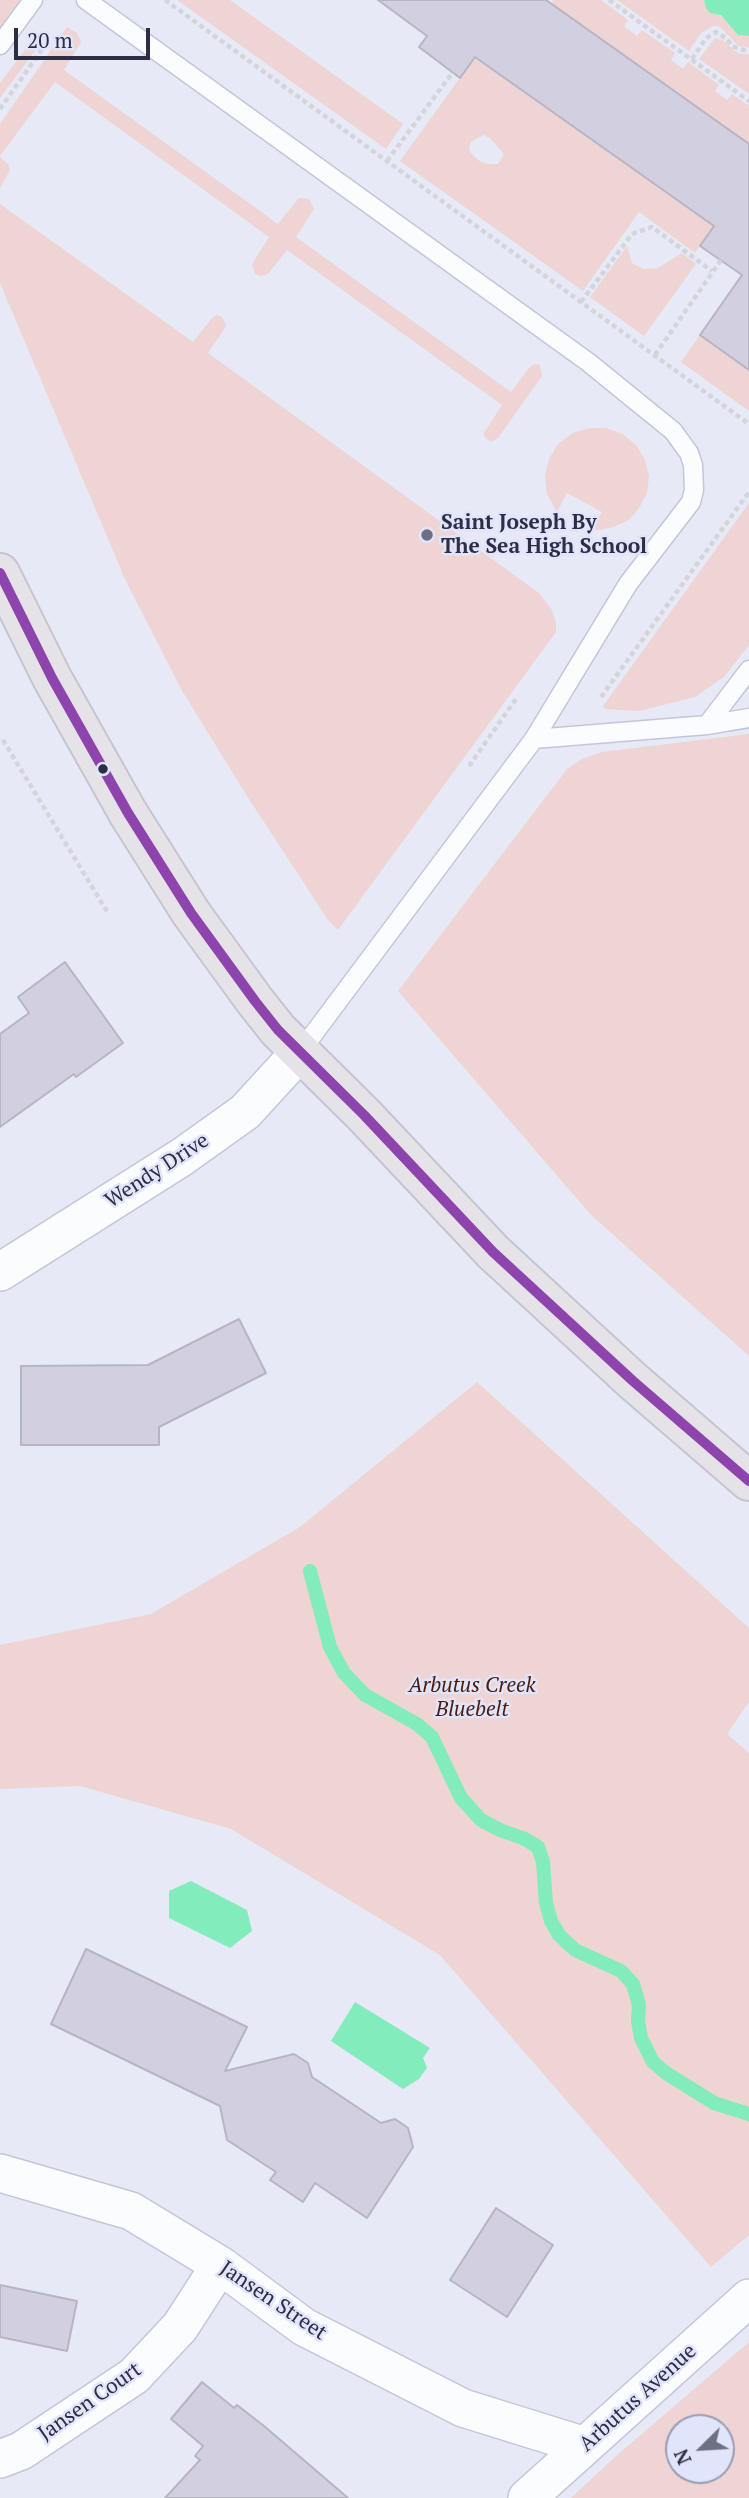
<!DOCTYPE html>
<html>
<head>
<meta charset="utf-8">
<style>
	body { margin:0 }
	#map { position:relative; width:749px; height:2498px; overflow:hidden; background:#e7e9f6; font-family:"PT Serif",serif }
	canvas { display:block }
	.north { position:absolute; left:665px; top:2414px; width:70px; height:70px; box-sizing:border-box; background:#e1e5fc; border:2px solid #999cb3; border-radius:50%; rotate:246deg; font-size:19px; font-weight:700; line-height:28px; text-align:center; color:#2c2e45 }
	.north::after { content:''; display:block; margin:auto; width:24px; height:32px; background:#6d6f83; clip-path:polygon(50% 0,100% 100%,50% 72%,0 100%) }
	.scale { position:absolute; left:14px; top:28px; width:136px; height:32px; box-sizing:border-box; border:4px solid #2c2e45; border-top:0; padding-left:9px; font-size:21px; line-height:24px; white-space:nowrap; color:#2c2e45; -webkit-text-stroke:5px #e1e5fc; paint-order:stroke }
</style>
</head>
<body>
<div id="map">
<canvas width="749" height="2498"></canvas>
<div class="north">N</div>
<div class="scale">20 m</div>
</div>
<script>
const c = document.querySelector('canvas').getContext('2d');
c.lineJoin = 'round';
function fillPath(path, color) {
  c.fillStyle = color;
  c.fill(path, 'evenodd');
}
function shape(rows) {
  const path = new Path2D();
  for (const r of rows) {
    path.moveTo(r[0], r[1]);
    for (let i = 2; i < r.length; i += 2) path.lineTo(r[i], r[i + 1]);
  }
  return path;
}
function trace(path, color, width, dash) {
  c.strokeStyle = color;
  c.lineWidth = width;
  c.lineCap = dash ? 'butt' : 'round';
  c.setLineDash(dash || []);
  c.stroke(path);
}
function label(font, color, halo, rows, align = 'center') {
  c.font = font + ' "PT Serif",serif';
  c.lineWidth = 5;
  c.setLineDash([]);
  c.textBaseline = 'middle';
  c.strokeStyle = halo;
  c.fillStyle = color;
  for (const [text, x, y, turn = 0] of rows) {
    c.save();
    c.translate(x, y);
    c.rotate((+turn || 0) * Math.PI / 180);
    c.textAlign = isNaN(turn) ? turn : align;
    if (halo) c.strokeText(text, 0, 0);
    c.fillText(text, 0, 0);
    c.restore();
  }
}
fillPath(shape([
	[0,0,20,0,0,29],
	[177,0,230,0,403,124,386,149],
	[554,0,601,0,628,20,624,26,637,36,642,30,675,53,671,60,683,69,688,62,719,85,715,91,727,100,732,94,749,106,749,141,748,143,551,4],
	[617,0,704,0,704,3,731,24,738,35,749,36,749,48,739,46,719,26,713,26,701,33,689,51],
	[67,27,77,33,81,42,64,70,278,224,299,198,309,199,314,209,296,237,482,371,511,392,529,368,534,364,540,365,542,376,498,438,491,442,485,437,484,433,502,405,287,250,268,274,261,276,255,274,252,264,269,237,55,82,0,156,0,124],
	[46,36,0,98,0,83,28,46],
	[715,38,723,40,735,51,741,54,749,54,749,94,699,59],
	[475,57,714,226,695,253,639,212,583,291,400,161],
	[483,135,490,138,504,154,498,164,486,164,478,160,470,152,469,147,471,142],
	[0,157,8,164,10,170,0,188],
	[0,204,193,342,212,318,217,315,222,317,226,325,225,328,208,353,539,593,552,610,556,623,556,632,338,930,328,920,247,796,181,689,125,579,0,283],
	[627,246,632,263,644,269,658,268,682,253,696,264,644,336,590,297],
	[700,335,749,370,749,411,681,362],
	[590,428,606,428,623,434,637,446,645,460,649,476,647,493,639,508,629,520,614,527,598,530,591,530,602,512,567,493,557,512,547,494,545,476,549,459,558,444,573,433],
	[749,503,749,645,724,677,695,697,639,711,605,709,603,706],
	[749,734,749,1356,591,1215,398,991,567,769,582,759,602,752],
	[477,1382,749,1628,749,1702,727,1734,749,1753,749,2235,711,2267,440,1955,231,1829,80,1786,0,1789,0,1645,151,1614,300,1527],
	[749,2342,749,2498,571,2498,615,2457],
	[721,2428,721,2470,679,2470,679,2428]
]), '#eed4d2');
fillPath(shape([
	[704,0,749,0,749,36,738,35,721,15,710,13,706,8],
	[191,1881,247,1910,252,1931,230,1948,169,1918,169,1891],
	[355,2002,430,2048,423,2058,427,2068,419,2079,403,2089,331,2041]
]), '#82ecbc');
trace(shape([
	[310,1571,330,1647,344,1673,365,1695,417,1724,432,1737,461,1798,481,1820,500,1830,525,1839,538,1847,543,1862,546,1903,551,1921,559,1935,575,1950,621,1971,633,1984,639,2005,638,2021,641,2038,653,2062,666,2073,714,2103,749,2114]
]), '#82ecbc', 14);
const building = shape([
	[378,0,546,0,749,144,749,370,700,335,742,275,700,246,714,226,475,57,460,78,419,47,427,36,378,0],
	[65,962,123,1043,76,1077,74,1074,0,1127,0,1034,29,1013,18,997,65,962],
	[239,1319,266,1373,159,1427,159,1445,21,1445,21,1366,148,1365,239,1319],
	[86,1949,247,2027,225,2071,294,2054,308,2063,312,2077,381,2123,395,2119,408,2128,413,2147,367,2218,315,2183,303,2202,270,2180,276,2172,227,2140,220,2106,51,2024,86,1949],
	[496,2208,553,2245,507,2317,450,2280,496,2208],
	[0,2285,77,2301,67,2351,0,2337,0,2285],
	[202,2382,234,2408,237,2405,264,2426,348,2498,165,2498,200,2460,195,2456,203,2446,171,2419,202,2382]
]);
fillPath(building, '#d2cfe1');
trace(building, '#b7b5c4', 2);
const service = shape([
	[86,0,588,362,673,431,689,453,693,465,694,490,691,502,628,584,534,739,300,1052],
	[0,45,33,0],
	[707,725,749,670],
	[534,739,707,725,749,718]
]);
const minor = shape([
	[0,1272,182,1157,245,1112,300,1052],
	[0,2173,131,2211,220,2265,304,2327,463,2408,585,2446],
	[0,2459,21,2451,134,2376,180,2327,220,2265],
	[527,2498,749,2298]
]);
const primary = shape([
	[0,573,52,678,128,813,191,913,255,1001,278,1030,364,1115,493,1252,633,1381,749,1481]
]);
trace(service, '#c3c6d7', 21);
trace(minor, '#c3c6d7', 40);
trace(primary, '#c4c5cf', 42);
trace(shape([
	[165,0,749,424],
	[609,0,749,101],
	[692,59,706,38,716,32,726,38,732,46,749,52],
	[0,109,42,49],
	[387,161,453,72],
	[581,302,632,234,652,227,712,271],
	[655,355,721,260],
	[601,697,749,492],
	[3,740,108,913],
	[469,766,516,699]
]), '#d4d5da', 4.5, [5, 3.5]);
trace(service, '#fbfcfe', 18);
trace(minor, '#fbfcfe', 37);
trace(primary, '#e6e3e8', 38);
trace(shape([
	[0,573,52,678,128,813,191,913,255,1001,278,1030,364,1115,493,1252,633,1381,749,1481]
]), '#8e44ad', 10);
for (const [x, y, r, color] of [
	[427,535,7,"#6d6f83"],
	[103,769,6,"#2c2e45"]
]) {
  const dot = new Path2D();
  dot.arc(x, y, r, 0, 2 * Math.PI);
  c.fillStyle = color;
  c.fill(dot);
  trace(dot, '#e1e5fc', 2.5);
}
label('bold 21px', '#2c2e45', '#e1e5fc', [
	["Saint Joseph By",441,523],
	["The Sea High School",441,547]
], 'left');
label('21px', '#2c2e45', '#e1e5fc', [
	["Wendy Drive",157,1171,-33],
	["Jansen Street",273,2301,34],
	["Arbutus Avenue",638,2398,-42],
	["Jansen Court",90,2402,-35]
]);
label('italic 21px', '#4c1b0c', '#e1e5fc', [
	["Arbutus Creek",472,1686],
	["Bluebelt",472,1710]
]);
</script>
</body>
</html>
